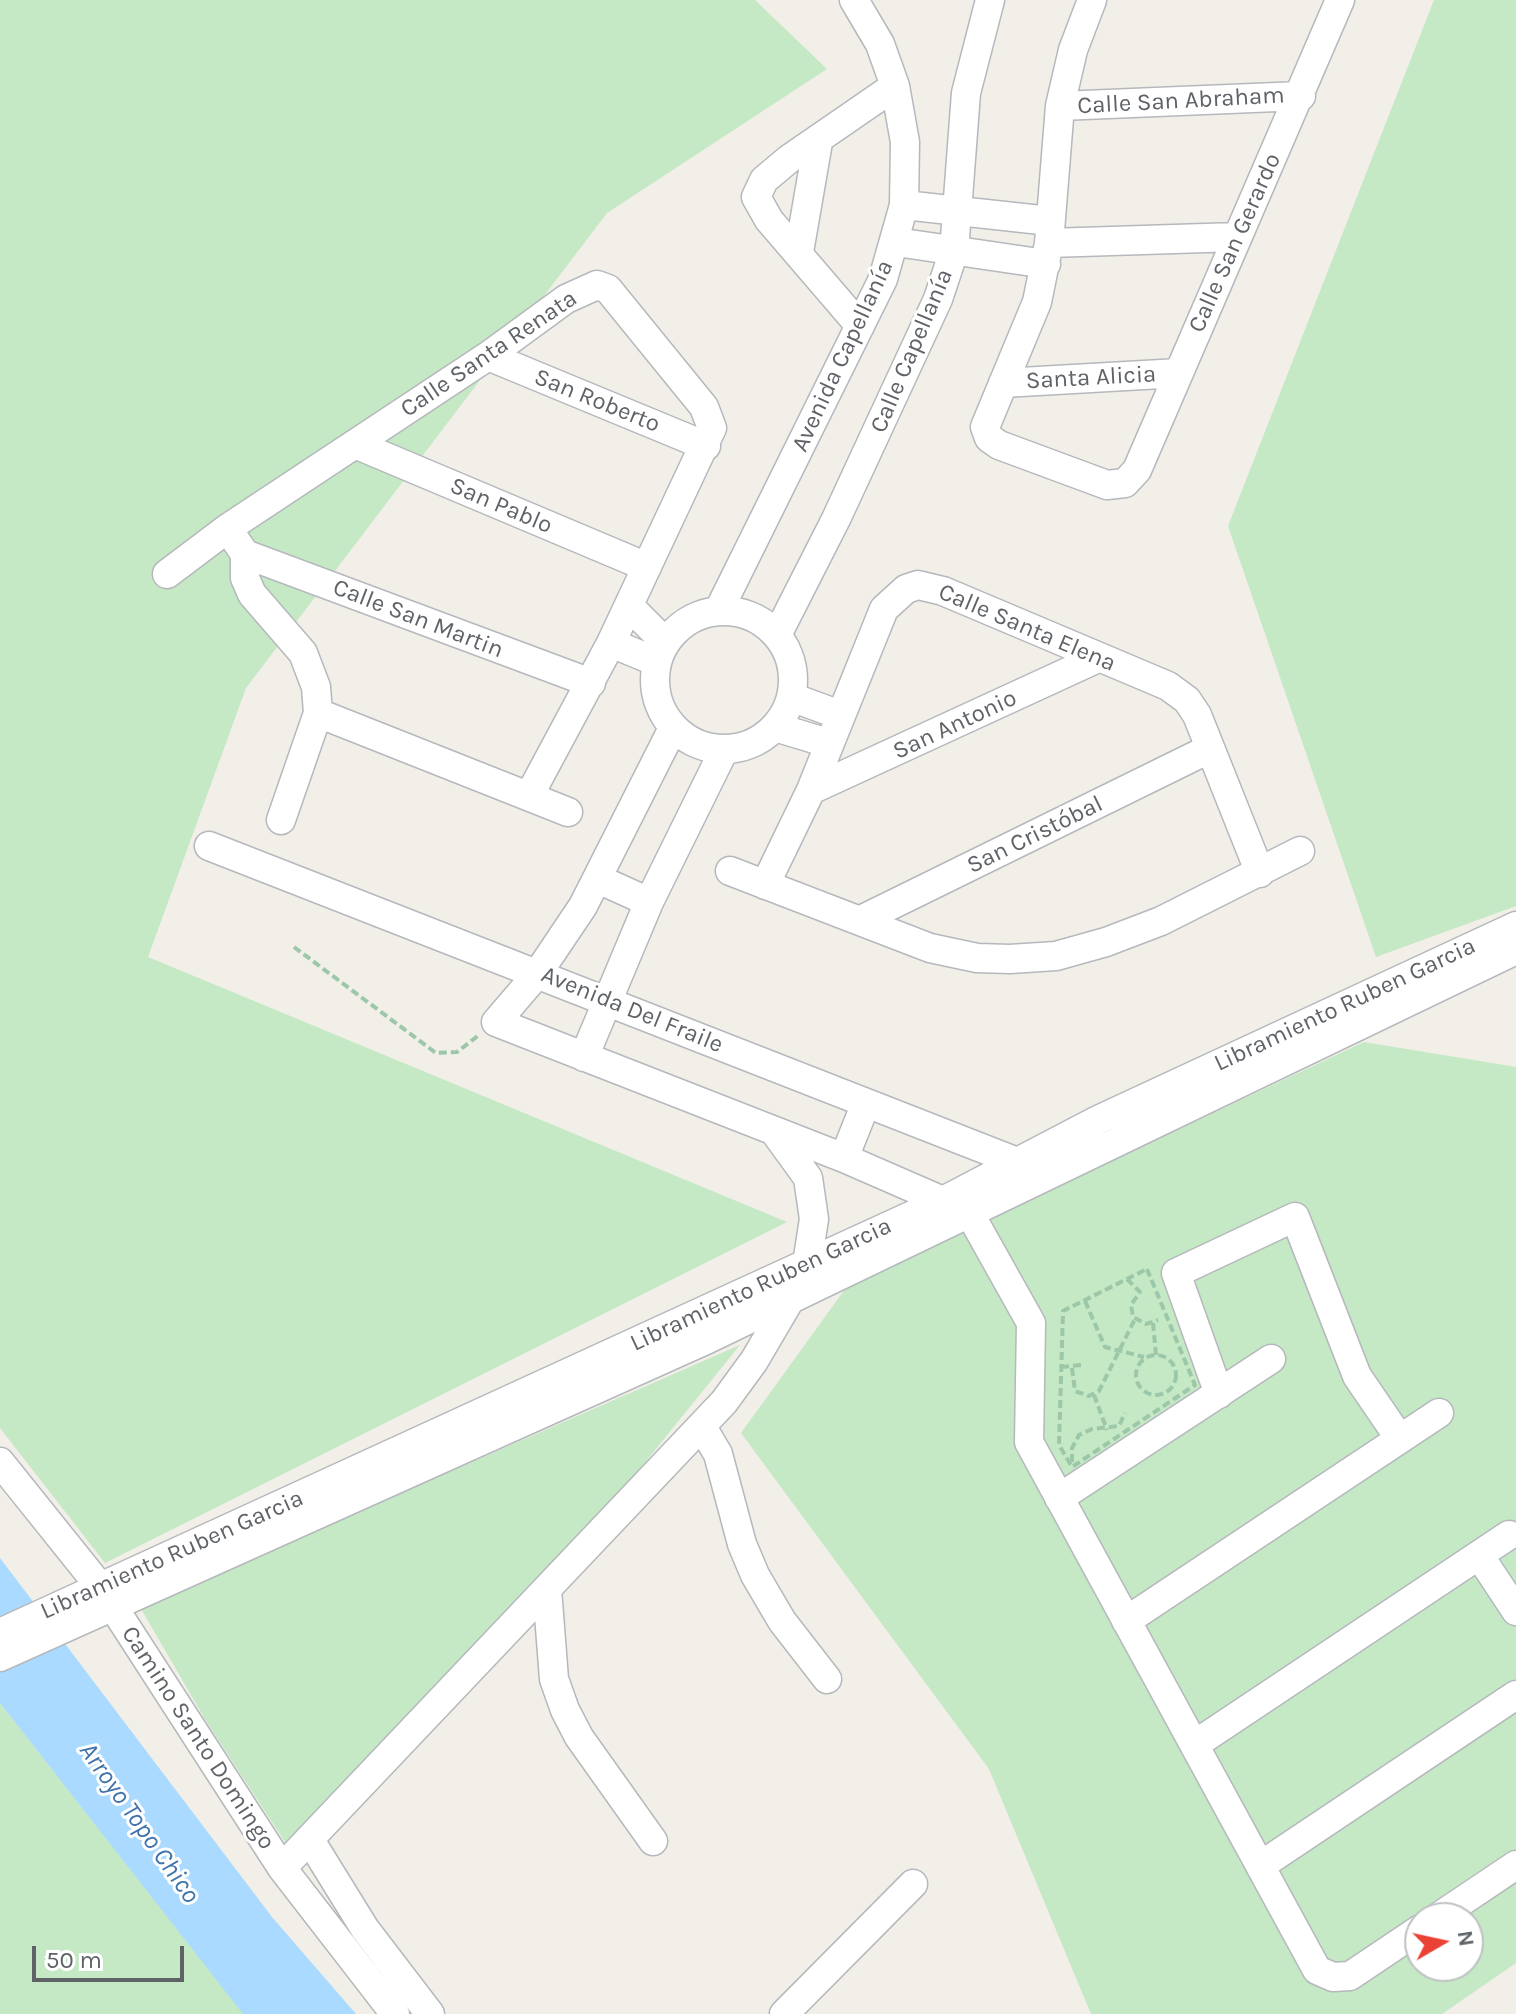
<!DOCTYPE html>
<html>
<head>
<meta charset="utf-8">
<style>
	body { margin:0 }
	#map { position:relative; width:1516px; height:2014px; overflow:hidden; background:#f1efe8; font-family:Karla,sans-serif }
	canvas { display:block }
	.north { position:absolute; left:1404px; top:1902px; width:80px; height:80px; box-sizing:border-box; background:#fff; border:2px solid #bfc1c3; border-radius:50%; rotate:81deg; font-size:22px; font-weight:700; line-height:32px; text-align:center; color:#5f6368 }
	.north::after { content:''; display:block; margin:auto; width:28px; height:36px; background:#ea4335; clip-path:polygon(50% 0,100% 100%,50% 72%,0 100%) }
	.scale { position:absolute; left:32px; top:1946px; width:152px; height:36px; box-sizing:border-box; border:4px solid #5f6368; border-top:0; padding-left:10px; font-size:24px; line-height:28px; white-space:nowrap; color:#5f6368; -webkit-text-stroke:6px #fff; paint-order:stroke }
</style>
</head>
<body>
<div id="map">
<canvas width="1516" height="2014"></canvas>
<div class="north">N</div>
<div class="scale">50 m</div>
</div>
<script>
const c = document.querySelector('canvas').getContext('2d');
c.lineJoin = 'round';
function fillPath(path, color) {
  c.fillStyle = color;
  c.fill(path, 'evenodd');
}
function shape(rows) {
  const path = new Path2D();
  for (const r of rows) {
    if (r.length === 3) {
      path.moveTo(r[0] + r[2], r[1]);
      path.arc(r[0], r[1], r[2], 0, 2 * Math.PI);
      continue;
    }
    path.moveTo(r[0], r[1]);
    for (let i = 2; i < r.length; i += 2) path.lineTo(r[i], r[i + 1]);
  }
  return path;
}
function trace(path, color, width, dash) {
  c.strokeStyle = color;
  c.lineWidth = width;
  c.lineCap = dash ? 'butt' : 'round';
  c.setLineDash(dash || []);
  c.stroke(path);
}
function label(font, color, halo, rows, align = 'center') {
  c.font = font + ' Karla,sans-serif';
  c.lineWidth = 6;
  c.setLineDash([]);
  c.textBaseline = 'middle';
  c.strokeStyle = halo;
  c.fillStyle = color;
  for (const [text, x, y, turn = 0] of rows) {
    c.save();
    c.translate(x, y);
    c.rotate((+turn || 0) * Math.PI / 180);
    c.textAlign = isNaN(turn) ? turn : align;
    if (halo) c.strokeText(text, 0, 0);
    c.fillText(text, 0, 0);
    c.restore();
  }
}
fillPath(shape([
	[0,0,755,0,827,69,607,213,246,688,148,957,787,1222,105,1563,0,1428],
	[1434,0,1516,0,1516,906,1376,957,1228,526],
	[1364,1042,1516,1067,1516,1963,1442,2014,1091,2014,989,1769,741,1433,848,1285],
	[1420,1918,1468,1918,1468,1966,1420,1966],
	[740,1345,579,1544,287,1845,206,1721,140,1607],
	[0,1703,244,2014,0,2014]
]), '#c5e8c5');
fillPath(shape([
	[0,1558,272,1917,356,2014,243,2014,0,1703]
]), '#aadaff');
const minor = shape([
	[1092,0,1073,50,1060,106,1049,243,1037,302,985,427,989,438,999,445,1107,485,1125,483,1137,470,1340,0],
	[1060,106,1301,96],
	[904,205,1050,221],
	[896,242,1046,264],
	[1049,243,1237,237],
	[799,252,818,142],
	[860,326,769,220,756,197,764,180,789,159,895,86],
	[488,356,706,446],
	[1003,383,1179,373],
	[355,444,647,567],
	[236,541,245,554,245,578,252,594,303,653,316,687,318,713,281,820],
	[245,554,591,683],
	[167,574,228,528,488,356,566,299,597,285,608,289,704,407,712,428,611,643,529,796],
	[629,606,665,642],
	[719,610,883,279,904,205,905,142,895,86,880,44,854,0],
	[724,680,69],
	[777,635,836,519,938,299,954,251,966,93,990,0],
	[611,643,657,662],
	[791,697,840,715],
	[318,713,568,812],
	[775,727,828,743],
	[673,728,583,906,538,973,496,1022,844,1158,952,1205],
	[811,790,1098,658],
	[209,846,1030,1167],
	[730,871,930,948,977,958,1010,959,1056,956,1106,942,1161,921,1300,851],
	[598,879,649,902],
	[765,885,811,790,884,609,906,589,918,585,943,591,1168,686,1187,700,1197,715,1260,873],
	[861,920,1209,749],
	[584,1057,649,902,724,750],
	[774,1131,808,1178,814,1219,807,1264],
	[844,1158,866,1103],
	[970,1214,1031,1323,1029,1442,1317,1970,1333,1977,1350,1976,1420,1929],
	[1219,1394,1176,1273,1295,1217,1357,1376,1400,1439],
	[702,1427,718,1454,742,1544,755,1575,782,1621,827,1679],
	[0,1462,101,1588,282,1868,395,2014],
	[1059,1498,1271,1359],
	[1479,1555,1516,1611],
	[547,1589,554,1679,565,1710,579,1737,653,1841],
	[1126,1621,1439,1413],
	[0,1633,943,1201,1098,1120,1516,926],
	[0,1657,708,1339,1516,950],
	[1194,1745,1509,1535],
	[310,1840,365,1929,430,2014],
	[1260,1866,1516,1695],
	[282,1868,724,1402,754,1361,791,1298],
	[1437,1918,1516,1865],
	[784,2014,913,1884]
]);
trace(minor, '#b5b8bc', 31);
trace(shape([
	[294,947,436,1053,457,1052,479,1035],
	[1147,1269,1195,1385,1072,1467,1059,1445,1063,1311,1147,1269],
	[1127,1279,1140,1292,1131,1305,1133,1317,1146,1324,1158,1320],
	[1085,1301,1105,1347,1144,1357],
	[1153,1323,1156,1355],
	[1156,1375,20],
	[1061,1367,1082,1365],
	[1072,1368,1075,1391,1089,1396,1099,1391,1135,1319],
	[1094,1395,1107,1430],
	[1072,1462,1072,1448,1079,1435,1092,1429,1119,1426,1125,1413]
]), '#9cc7a9', 4, [8, 4]);
trace(minor, '#fff', 28);
label('24px', '#5f6368', '#fff', [
	["Calle San Abraham",1181,101,-3],
	["Calle San Gerardo",1235,243,-66],
	["Calle Capellanía",912,351,-67],
	["Calle Santa Renata",489,354,-34],
	["Avenida Capellanía",843,356,-65],
	["Santa Alicia",1091,378,-3],
	["San Roberto",597,401,22],
	["San Pablo",501,506,23],
	["Calle San Martin",418,619,21],
	["Calle Santa Elena",1027,628,23],
	["San Antonio",955,725,-25],
	["San Cristóbal",1035,835,-26],
	["Libramiento Ruben Garcia",1345,1005,-25],
	["Avenida Del Fraile",632,1010,22],
	["Libramiento Ruben Garcia",761,1285,-25],
	["Libramiento Ruben Garcia",172,1555,-24],
	["Camino Santo Domingo",198,1738,57]
]);
label('italic 26px', '#4174aa', '#fff', [
	["Arroyo Topo Chico",139,1823,55]
]);
</script>
</body>
</html>
